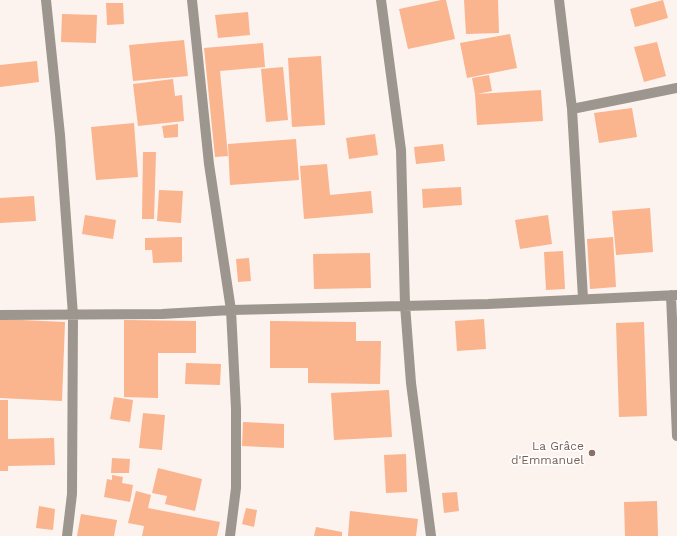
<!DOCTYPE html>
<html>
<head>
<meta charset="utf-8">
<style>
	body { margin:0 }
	canvas { display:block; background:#fcf2ee }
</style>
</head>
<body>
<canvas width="677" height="536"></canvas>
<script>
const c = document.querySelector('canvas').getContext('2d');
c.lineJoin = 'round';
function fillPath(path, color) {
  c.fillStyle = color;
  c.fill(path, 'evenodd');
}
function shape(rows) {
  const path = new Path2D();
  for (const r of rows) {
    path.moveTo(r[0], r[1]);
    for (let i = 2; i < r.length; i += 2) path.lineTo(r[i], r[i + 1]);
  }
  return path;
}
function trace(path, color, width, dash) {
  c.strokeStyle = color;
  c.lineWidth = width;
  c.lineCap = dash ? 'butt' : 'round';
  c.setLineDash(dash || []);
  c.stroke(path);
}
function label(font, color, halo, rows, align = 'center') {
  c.font = font + ' "Work Sans",sans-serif';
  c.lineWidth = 3;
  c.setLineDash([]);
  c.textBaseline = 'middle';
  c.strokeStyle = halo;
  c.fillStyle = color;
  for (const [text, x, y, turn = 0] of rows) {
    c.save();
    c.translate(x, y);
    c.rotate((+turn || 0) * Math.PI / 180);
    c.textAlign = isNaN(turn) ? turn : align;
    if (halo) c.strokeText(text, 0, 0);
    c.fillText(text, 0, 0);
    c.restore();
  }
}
fillPath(shape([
	[441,0,446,0,455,39,408,49,399,9],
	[464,0,498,0,499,33,466,34],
	[663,0,668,18,635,27,630,9],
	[106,3,123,3,124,24,107,25],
	[248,12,250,35,218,38,215,15],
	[62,14,97,15,96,43,61,42],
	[510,34,517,68,467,78,460,43],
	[184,40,188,76,133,81,129,45],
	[657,42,666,76,644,82,634,47],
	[263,43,265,67,220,71,228,156,215,157,204,48],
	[321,56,325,125,292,127,288,58],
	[37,61,39,82,0,87,0,65],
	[283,67,288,120,266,122,261,69],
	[489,75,492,91,477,94,541,90,543,121,477,125,475,94,472,78],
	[173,79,175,96,182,95,184,121,138,126,133,84],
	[632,108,637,137,599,143,594,113],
	[134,123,138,177,96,180,91,127],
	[178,124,178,137,164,138,162,126],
	[375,134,378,155,349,159,346,138],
	[296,139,299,180,230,185,228,144],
	[443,144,445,161,416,164,414,147],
	[143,152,156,152,154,219,142,219],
	[327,164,330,195,371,191,373,213,304,219,300,166],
	[461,187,462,205,423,208,422,189],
	[159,190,183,191,181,223,157,221],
	[34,196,36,221,0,223,0,198],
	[650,208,653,252,616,255,612,211],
	[85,215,116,220,113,239,82,234],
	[548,215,552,244,520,249,515,220],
	[182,237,182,262,153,263,152,250,145,250,145,238],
	[613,237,616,287,590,289,587,239],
	[563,251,565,289,546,290,544,252],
	[370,253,371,288,314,289,313,254],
	[249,258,251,281,238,282,236,259],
	[0,319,65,322,62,401,0,398],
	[484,319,486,349,457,351,455,321],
	[124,320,196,321,196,353,158,353,158,398,124,397],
	[270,321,356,322,356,341,381,341,380,384,308,383,308,368,270,368],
	[644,322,647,416,619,417,616,323],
	[186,363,221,364,220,385,185,384],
	[389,390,392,437,334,440,331,393],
	[114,397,133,400,130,422,110,419],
	[0,400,8,400,8,439,54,438,55,465,8,466,8,471,0,471],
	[143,413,165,415,162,450,139,448],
	[243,422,284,424,284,448,242,446],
	[406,454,407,492,386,493,384,455],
	[112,458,130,459,129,473,111,473],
	[158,468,202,479,195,511,165,504,167,496,152,493],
	[112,475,123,477,122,483,133,485,130,502,104,497,107,479,112,480],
	[136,491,151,495,148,508,220,522,217,536,142,536,144,526,128,523],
	[457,492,459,511,444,513,442,493],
	[657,501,658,536,625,536,624,502],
	[39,506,55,509,53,530,36,528],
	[246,508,257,510,254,527,242,524],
	[350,511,418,519,416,536,348,536],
	[81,514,117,520,114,536,77,536],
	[316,527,342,532,342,536,314,536]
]), '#fab48e');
trace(shape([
	[46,0,60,135,73,315,72,494,67,536],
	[192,0,209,164,231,310,236,409,236,488,230,536],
	[381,0,401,150,405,305,411,383,431,536],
	[559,0,572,109,583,298],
	[572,109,677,88],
	[671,295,677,436],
	[0,315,162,314,231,310,488,304,677,295]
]), '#9d968f', 10);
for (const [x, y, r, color] of [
	[592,453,4,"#8d6e63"]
]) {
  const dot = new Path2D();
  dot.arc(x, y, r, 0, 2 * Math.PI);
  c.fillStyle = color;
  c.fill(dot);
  trace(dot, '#fff', 1.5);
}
label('12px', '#785e54', '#fff', [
	["La Grâce",584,446],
	["d'Emmanuel",584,460]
], 'right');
</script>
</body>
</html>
